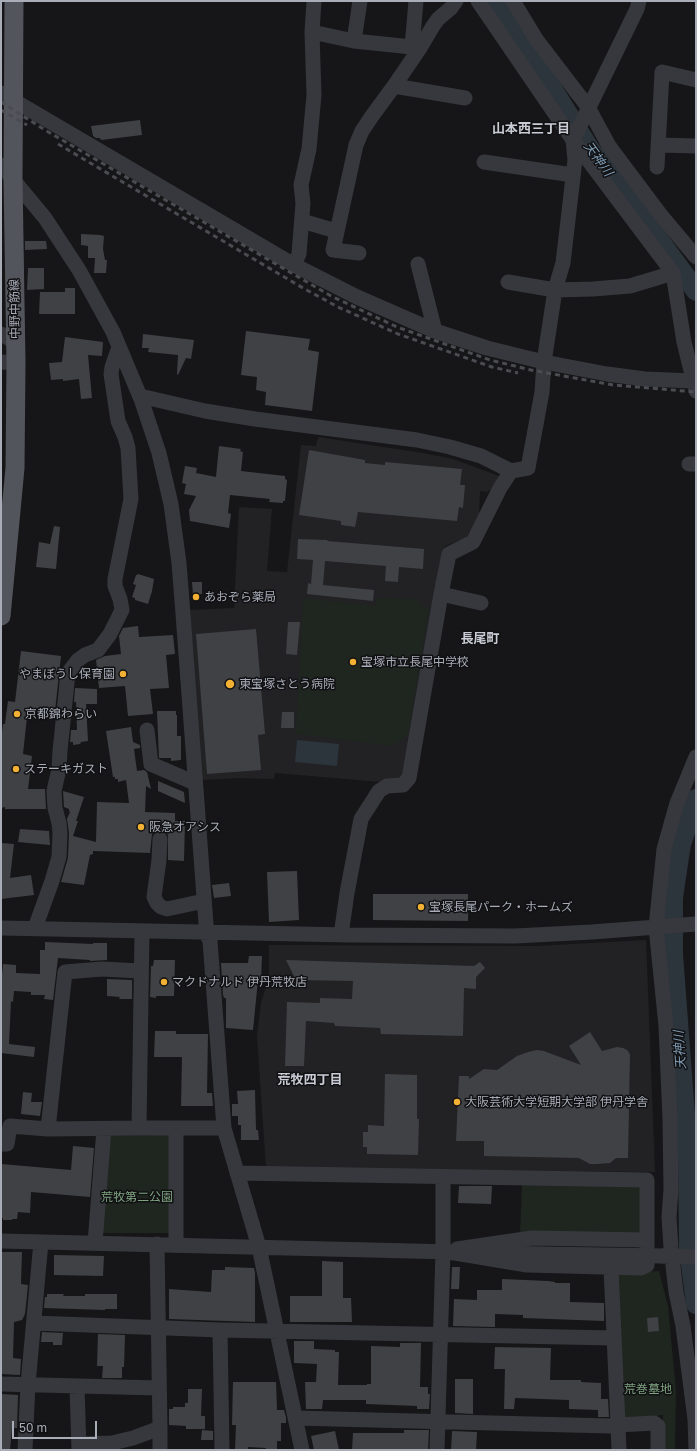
<!DOCTYPE html>
<html>
<head>
<meta charset="utf-8">
<style>
	body { margin:0 }
	#map { position:relative; width:697px; height:1451px; overflow:hidden; background:#161618; font-family:"Golos Text",sans-serif }
	canvas { display:block }
	.frame { position:absolute; inset:0; border:2px solid #a8adb8; pointer-events:none }
	.scale { position:absolute; left:12px; top:1421px; width:85px; height:18px; box-sizing:border-box; border:2px solid #a8adb8; border-top:0; padding-left:5px; font-size:12px; line-height:14px; white-space:nowrap; color:#a8adb8; -webkit-text-stroke:3px #111113; paint-order:stroke }
</style>
</head>
<body>
<div id="map">
<canvas width="697" height="1451"></canvas>
<div class="frame"></div>
<div class="scale">50 m</div>
</div>
<script>
const c = document.querySelector('canvas').getContext('2d');
c.lineJoin = 'round';
function fillPath(path, color) {
  c.fillStyle = color;
  c.fill(path, 'evenodd');
}
function shape(rows) {
  const path = new Path2D();
  for (const r of rows) {
    path.moveTo(r[0], r[1]);
    for (let i = 2; i < r.length; i += 2) path.lineTo(r[i], r[i + 1]);
  }
  return path;
}
function trace(path, color, width, dash) {
  c.strokeStyle = color;
  c.lineWidth = width;
  c.lineCap = dash ? 'butt' : 'round';
  c.setLineDash(dash || []);
  c.stroke(path);
}
function label(font, color, halo, rows, align = 'center') {
  c.font = font + ' "Golos Text","Noto Sans JP",sans-serif';
  c.lineWidth = 3;
  c.setLineDash([]);
  c.textBaseline = 'middle';
  c.strokeStyle = halo;
  c.fillStyle = color;
  for (const [text, x, y, turn = 0] of rows) {
    c.save();
    c.translate(x, y);
    c.rotate((+turn || 0) * Math.PI / 180);
    c.textAlign = isNaN(turn) ? turn : align;
    if (halo) c.strokeText(text, 0, 0);
    c.fillText(text, 0, 0);
    c.restore();
  }
}
fillPath(shape([
	[318,437,423,453,453,459,499,476,491,490,486,492,480,491,479,517,466,538,445,546,403,777,392,783,275,773,274,779,241,778,202,780,190,610,234,608,239,507,272,509,267,571,287,572,301,445,316,446],
	[646,940,655,1172,266,1168,257,1036,261,1003,269,976,269,945,536,946]
]), '#222225');
fillPath(shape([
	[303,598,376,606,377,598,418,599,418,604,429,608,408,734,393,746,296,734],
	[167,1135,171,1138,171,1233,100,1233,107,1136],
	[522,1183,641,1186,641,1237,520,1235],
	[659,1271,668,1306,676,1391,675,1450,662,1450,663,1415,659,1415,658,1418,622,1422,618,1272]
]), '#1e261f');
fillPath(shape([
	[297,740,339,744,337,766,295,762]
]), '#2c353c');
trace(shape([
	[498,1,589,148,644,219,696,291],
	[696,799,681,844,676,877,673,898,673,954,688,1155,689,1248,696,1304]
]), '#2c353c', 20);
fillPath(shape([
	[140,120,142,135,101,140,100,138,96,138,93,136,91,126],
	[81,234,100,235,104,236,103,249,105,260,107,260,106,273,94,273,95,258,88,258,88,246,81,245],
	[25,241,46,241,47,249,25,250],
	[28,268,44,268,44,289,27,290],
	[65,288,75,288,75,314,39,314,40,292,65,292],
	[246,331,310,339,308,350,319,352,312,411,265,405,266,392,256,390,257,377,241,375],
	[143,334,194,340,191,359,186,358,178,375,177,374,178,355,148,352,149,348,142,348],
	[65,337,103,342,102,356,88,355,92,398,81,399,79,379,63,381,63,379,51,380,49,363,62,362],
	[219,446,241,449,240,451,243,452,241,471,285,476,285,479,287,480,285,501,283,501,283,503,269,502,270,499,230,495,228,513,231,514,229,528,190,521,189,510,196,496,184,494,186,484,182,483,185,466,197,468,196,473,216,477],
	[309,450,365,460,365,463,385,465,385,462,462,469,460,485,465,485,463,508,459,507,457,521,358,512,355,527,341,525,341,521,299,515],
	[54,526,60,527,56,569,36,567,39,542,50,544],
	[298,539,328,540,327,541,424,549,423,569,399,567,398,582,385,581,386,566,325,561,323,585,374,590,373,601,307,594,308,583,311,584,313,560,297,559],
	[138,574,154,579,152,591,148,604,135,600,135,598,132,597,136,585,133,584,136,575,137,575],
	[192,582,202,582,202,594,193,595],
	[288,622,300,622,297,655,286,654],
	[138,626,139,637,173,635,175,654,166,655,169,688,150,689,153,714,128,716,125,686,99,688,96,660,105,656,121,654,119,636,123,628],
	[256,629,265,734,258,735,261,770,207,774,196,634],
	[21,651,61,656,55,711,28,708,23,754,32,756,28,789,45,789,46,809,5,809,5,807,1,808,1,741,3,724,5,724,8,701,15,702],
	[75,688,97,689,97,704,86,704,88,741,81,742,80,744,73,745,73,742,70,742,71,730,77,730,76,702,74,702],
	[157,711,176,711,176,715,177,715,177,736,181,736,181,760,171,761,171,758,159,758],
	[282,712,294,712,294,728,281,728],
	[131,727,133,742,140,745,140,748,134,749,137,771,144,770,147,772,151,789,146,786,145,812,175,813,175,821,185,821,184,861,168,860,168,835,165,831,160,830,156,831,152,834,150,853,93,851,93,854,90,855,84,885,61,882,68,858,69,833,67,819,70,812,69,811,69,809,64,807,63,791,84,797,76,821,78,821,73,836,96,842,97,802,129,803,126,780,118,782,118,779,115,779,115,777,113,777,106,731],
	[158,781,184,792,185,803,158,791],
	[20,829,49,831,50,845,18,842],
	[1,843,14,844,10,878,31,875,34,895,1,899],
	[297,871,299,920,269,922,267,872],
	[229,883,231,896,214,898,212,885],
	[373,894,468,894,468,921,373,920],
	[45,942,93,944,93,943,107,943,107,960,90,961,90,960,58,958,53,1000,44,999,45,995,31,995,31,992,14,991,13,1002,11,1001,9,1044,35,1047,34,1057,1,1053,1,986,3,964,16,965,16,973,40,974,40,950,45,950],
	[249,956,262,956,261,980,258,980,253,1030,226,1028,226,998,224,998,223,995,221,963,248,963],
	[154,960,175,960,174,996,156,996,156,998,150,997,151,966,153,966],
	[286,960,474,966,480,962,485,968,476,977,476,989,464,988,463,1036,381,1034,380,1028,335,1026,334,1023,306,1021,304,1066,285,1066,287,1002,320,1003,320,998,352,999,353,981,296,980],
	[107,979,132,980,132,999,119,999,120,997,107,996],
	[155,1031,176,1031,176,1034,208,1034,207,1093,212,1093,213,1106,181,1106,182,1057,154,1057],
	[590,1032,602,1051,617,1047,623,1048,627,1050,630,1054,628,1158,616,1158,610,1163,597,1164,590,1164,579,1158,484,1156,484,1141,456,1141,459,1076,469,1076,469,1079,484,1069,497,1070,517,1056,528,1052,537,1050,544,1051,581,1065,569,1046],
	[385,1074,417,1075,417,1119,419,1119,418,1155,367,1154,367,1147,363,1147,363,1132,368,1132,368,1125,384,1126],
	[255,1090,256,1130,258,1130,259,1140,241,1140,241,1125,238,1125,238,1116,232,1116,232,1104,238,1104,237,1091],
	[23,1092,32,1093,31,1102,42,1102,40,1116,21,1114],
	[73,1146,94,1148,90,1197,31,1192,30,1213,18,1212,17,1219,12,1219,12,1220,3,1220,3,1218,1,1218,1,1164,71,1170],
	[459,1186,492,1186,491,1204,458,1203],
	[1,1252,22,1252,21,1284,28,1285,25,1314,22,1320,14,1322,13,1358,21,1359,20,1375,1,1374],
	[54,1255,104,1256,103,1276,54,1275],
	[322,1261,343,1262,343,1298,351,1298,352,1322,290,1322,290,1296,322,1296],
	[225,1267,254,1268,255,1273,255,1322,169,1319,169,1289,211,1292,212,1270,225,1270],
	[452,1267,460,1267,459,1289,451,1289],
	[502,1279,548,1281,555,1282,555,1283,570,1283,570,1302,604,1303,604,1321,523,1318,523,1315,495,1314,495,1327,453,1326,454,1299,477,1300,477,1290,502,1290],
	[47,1294,64,1294,63,1296,85,1296,85,1294,117,1294,117,1309,105,1309,105,1310,44,1308,45,1297,47,1297],
	[658,1317,659,1331,648,1332,647,1318],
	[42,1332,63,1333,62,1345,53,1345,53,1342,41,1342],
	[98,1334,125,1335,124,1367,122,1367,122,1378,102,1378,103,1366,97,1366],
	[294,1341,314,1341,314,1349,335,1350,335,1352,339,1352,338,1385,367,1385,367,1384,371,1384,371,1346,400,1347,400,1343,421,1343,420,1387,428,1387,428,1394,430,1394,429,1409,417,1409,417,1406,366,1404,366,1400,323,1400,322,1409,306,1409,305,1382,316,1382,317,1364,294,1363],
	[495,1347,551,1348,550,1380,581,1380,581,1382,601,1383,601,1399,608,1399,609,1417,598,1417,598,1410,569,1409,569,1400,515,1398,514,1409,504,1409,505,1369,494,1369],
	[455,1379,473,1379,473,1414,455,1413],
	[233,1382,276,1382,277,1410,284,1410,286,1417,286,1423,281,1423,281,1441,277,1441,277,1450,266,1450,266,1448,248,1447,248,1450,235,1450,236,1425,232,1425],
	[188,1389,202,1389,201,1416,205,1416,205,1429,186,1429,186,1426,169,1425,169,1409,173,1409,173,1407,185,1407,185,1403,188,1403],
	[1,1394,18,1395,17,1428,12,1428,10,1450,1,1450],
	[202,1430,213,1431,213,1440,201,1440],
	[404,1430,429,1430,428,1450,352,1450,353,1433,404,1433],
	[335,1431,339,1450,314,1450,311,1436],
	[452,1431,477,1432,476,1450,451,1450]
]), '#404145');
trace(shape([
	[314,1,312,32,354,41,412,47],
	[416,1,412,47,420,48],
	[478,1,573,140,673,273,630,286,593,289,555,290,508,282],
	[513,1,536,39,588,107,609,146,660,214,696,257],
	[354,41,360,1],
	[394,86,465,98],
	[1,93,294,265,357,297,435,331,418,264],
	[659,145,696,146],
	[484,162,573,175],
	[1,165,45,218,79,270,113,332,141,399,159,453,171,504,179,563,183,614,206,924,206,933,210,941,224,1128,259,1247,302,1450],
	[657,167,662,72,696,80],
	[302,221,336,231],
	[359,253,333,250,356,145,362,131,372,116,394,86,420,48,433,26,438,19,451,8,456,1],
	[294,265,299,254,303,203,301,185,309,149,314,95,312,32],
	[673,273,684,342,696,391],
	[435,331,487,348,544,362,607,374,645,379,693,381],
	[1,334,15,342],
	[1,362,16,363],
	[140,396,205,411,255,419,417,440,450,447,481,456,511,471],
	[689,464,696,464],
	[441,594,481,603],
	[147,730,151,764,195,783],
	[160,839,159,860,154,897,157,903,161,907,167,909,204,901],
	[1,928,349,935,515,936,592,932,696,924],
	[35,928,52,881,59,857,60,833,59,823,55,808,54,791,59,769,60,751,68,673,78,660,85,655,98,650,110,634,122,610,120,599,115,586,115,579,131,499,128,448,125,437,118,421,111,374,112,367,119,347],
	[142,931,139,1128,224,1128],
	[341,935,347,893,361,819,379,791,387,786,403,785,409,778,441,594,449,554,473,542,500,488,511,471,528,468,542,392,544,362,555,290,563,263,575,160,573,140,637,9,639,1],
	[176,1128,176,1245],
	[48,1129,65,972,102,969,140,971],
	[1,1144,7,1144,10,1126,48,1129,139,1128],
	[237,1173,647,1180,647,1265,641,1268,527,1265,443,1251],
	[1,1241,452,1252],
	[95,1243,104,1129],
	[157,1244,160,1428],
	[457,1249,532,1238,647,1240],
	[663,1256,696,1257],
	[611,1268,618,1425,654,1423,658,1426,658,1450],
	[34,1323,220,1330,613,1338],
	[220,1330,222,1450],
	[1,1384,158,1388],
	[77,1386,79,1450],
	[295,1418,610,1426,618,1425,619,1450],
	[80,1444,112,1443,133,1438,160,1428,160,1450],
	[25,1450,28,1384,41,1242],
	[437,1450,443,1251,443,1177],
	[696,1450,695,1419,683,1326,676,1292,671,1248,669,1217,671,1189,670,1120,666,1026,656,927,664,849,677,803,696,757]
]), '#37383d', 15);
trace(shape([
	[1,616,15,468,16,363,13,179,14,1]
]), '#53555c', 19);
trace(shape([
	[1,102,45,130,331,296,397,327,490,360,531,370,613,385,696,392],
	[1,110,27,125],
	[58,144,303,288,338,307,398,334,492,367,518,373]
]), '#4a4c52', 3, [5, 4]);
trace(shape([
	[486,1253,663,1256]
]), '#37383d', 15);
for (const [x, y, r, color] of [
	[196,597,4,"#f2b134"],
	[353,662,4,"#f2b134"],
	[123,674,4,"#f2b134"],
	[230,684,5,"#f2b134"],
	[17,714,4,"#f2b134"],
	[16,769,4,"#f2b134"],
	[141,827,4,"#f2b134"],
	[421,907,4,"#f2b134"],
	[164,982,4,"#f2b134"],
	[457,1102,4,"#f2b134"]
]) {
  const dot = new Path2D();
  dot.arc(x, y, r, 0, 2 * Math.PI);
  c.fillStyle = color;
  c.fill(dot);
  trace(dot, '#111113', 1.5);
}
label('12px', '#a8adb8', '#111113', [
	["中野中筋線",15,309,-91]
]);
label('12px', '#a8adb8', '#111113', [
	["あおぞら薬局",204,597],
	["宝塚市立長尾中学校",361,662],
	["やまぼうし保育園",115,674,"right"],
	["東宝塚さとう病院",239,684],
	["京都錦わらい",25,714],
	["ステーキガスト",24,769],
	["阪急オアシス",149,827],
	["宝塚長尾パーク・ホームズ",429,907],
	["マクドナルド 伊丹荒牧店",172,982],
	["大阪芸術大学短期大学部 伊丹学舎",465,1102]
], 'left');
label('12px', '#7fa381', '#111113', [
	["荒牧第二公園",137,1197],
	["荒巻墓地",648,1389]
]);
label('bold 13px', '#c9ccd4', '#111113', [
	["山本西三丁目",531,129],
	["長尾町",480,639],
	["荒牧四丁目",310,1080]
]);
label('italic 13px', '#7f9bb3', '#111113', [
	["天神川",598,159,54],
	["天神川",680,1050,-94]
]);
</script>
</body>
</html>
